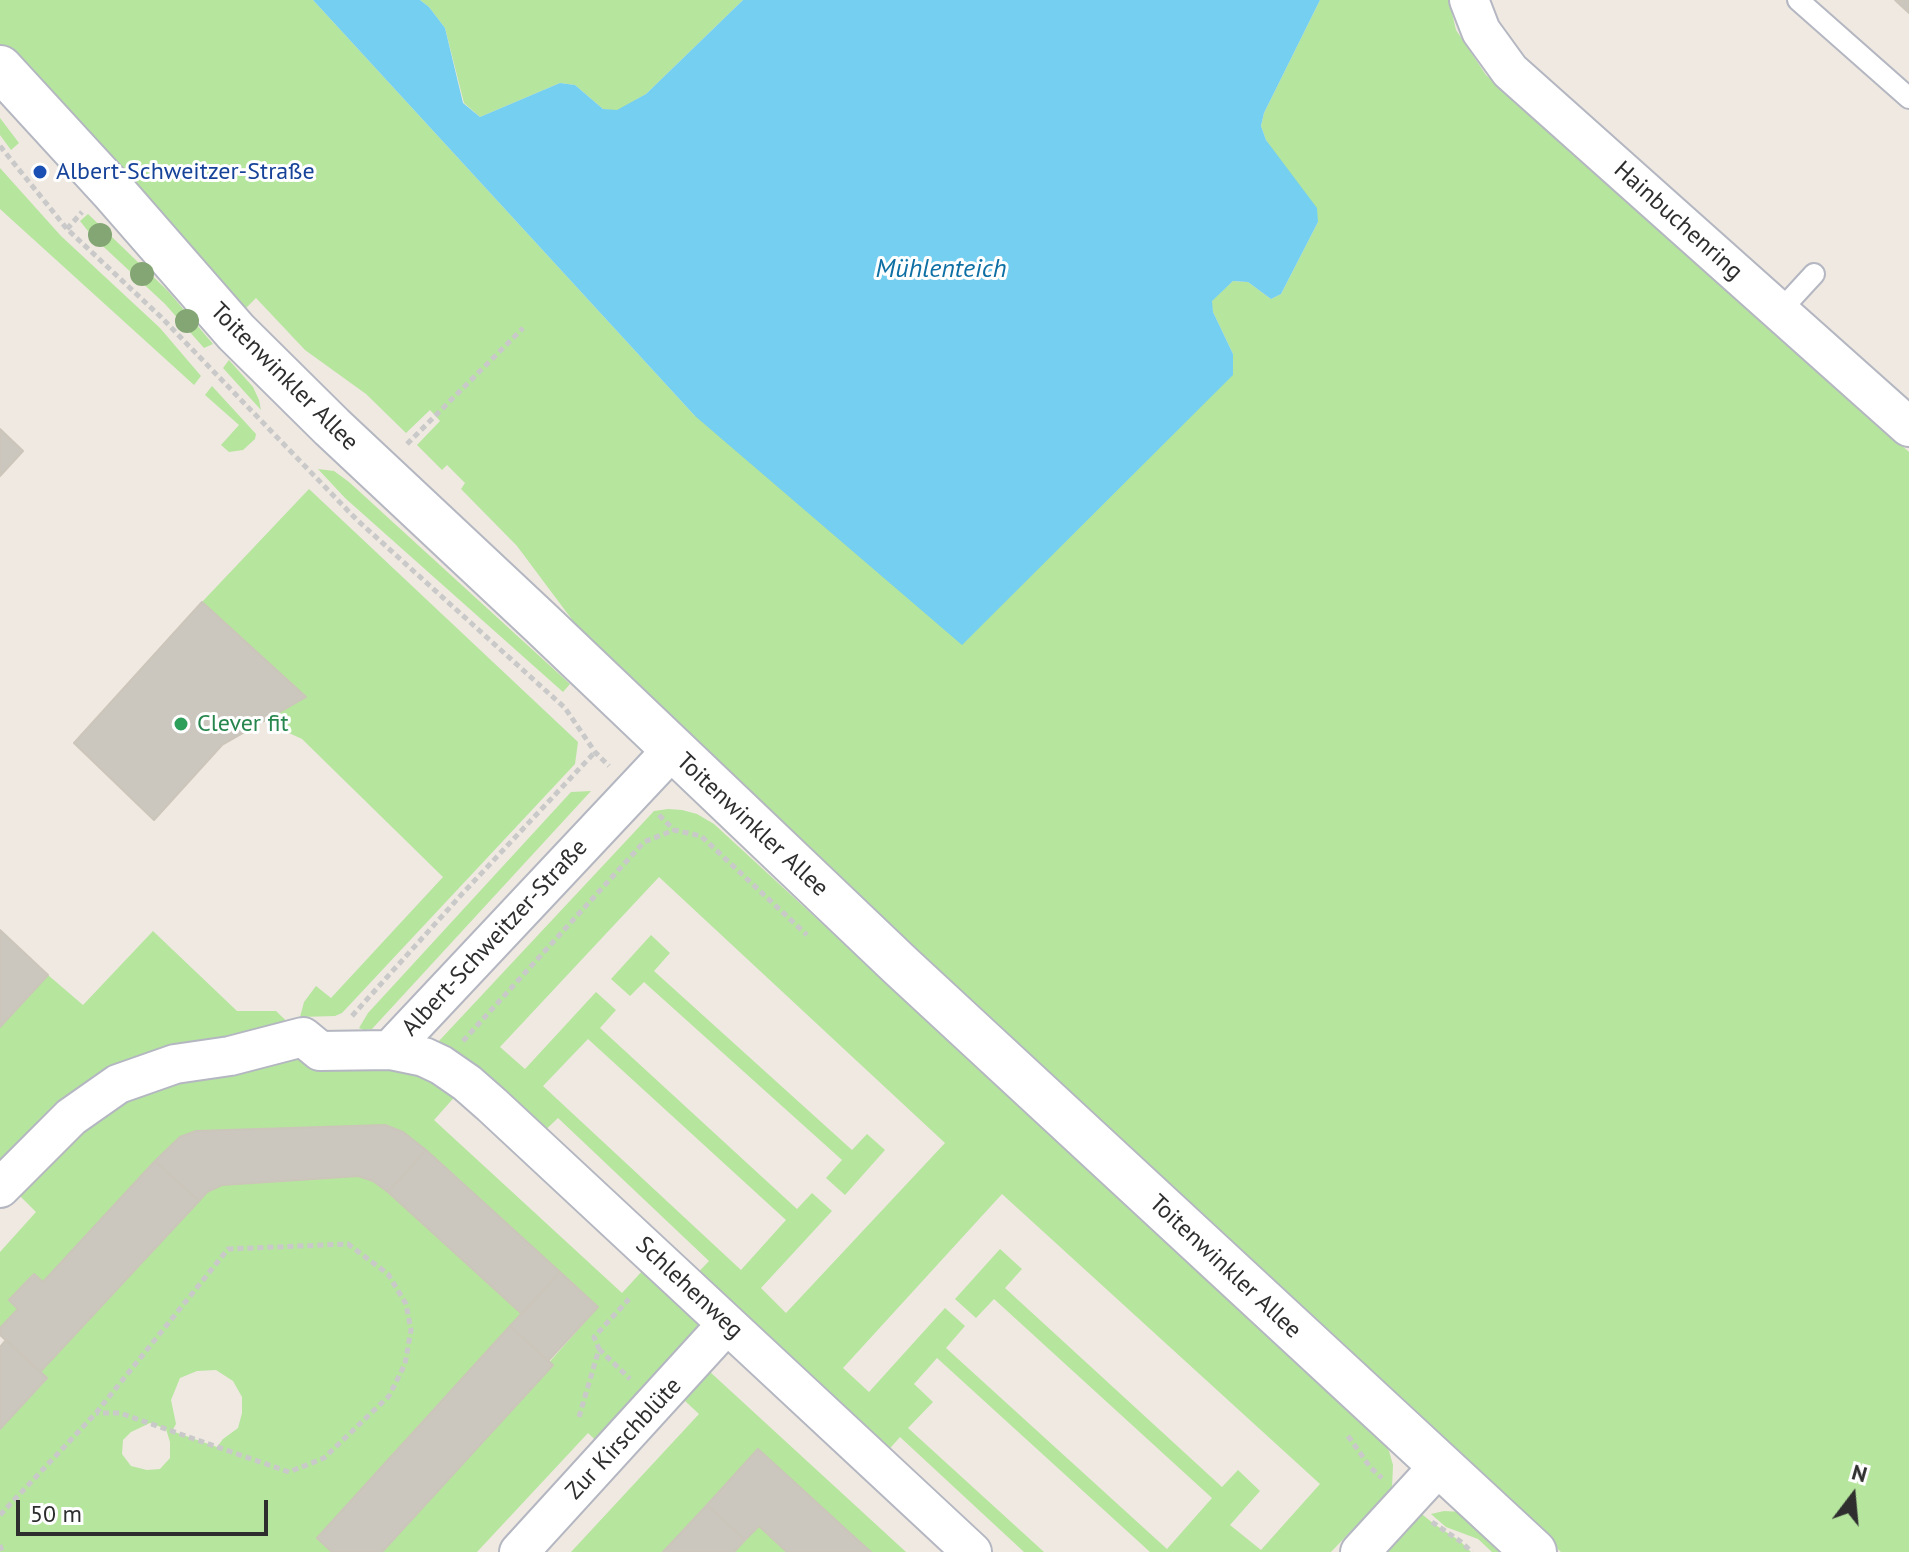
<!DOCTYPE html>
<html>
<head>
<meta charset="utf-8">
<style>
	body { margin:0 }
	#map { position:relative; width:1909px; height:1552px; overflow:hidden; background:#efe9e1; font-family:"PT Sans",sans-serif }
	canvas { display:block }
	.north { position:absolute; left:1813px; top:1456px; width:80px; height:80px; -webkit-text-stroke:6px #fff; paint-order:stroke; rotate:16deg; font-size:22px; font-weight:700; line-height:32px; text-align:center; color:#2e2e2e }
	.north::after { content:''; display:block; margin:auto; width:28px; height:36px; background:#2e2e2e; clip-path:polygon(50% 0,100% 100%,50% 72%,0 100%) }
	.scale { position:absolute; left:16px; top:1500px; width:252px; height:36px; box-sizing:border-box; border:4px solid #2e2e2e; border-top:0; padding-left:10px; font-size:24px; line-height:28px; white-space:nowrap; color:#2e2e2e; -webkit-text-stroke:6px #fff; paint-order:stroke }
</style>
</head>
<body>
<div id="map">
<canvas width="1909" height="1552"></canvas>
<div class="north">N</div>
<div class="scale">50 m</div>
</div>
<script>
const c = document.querySelector('canvas').getContext('2d');
c.lineJoin = 'round';
function fillPath(path, color) {
  c.fillStyle = color;
  c.fill(path, 'evenodd');
}
function shape(rows) {
  const path = new Path2D();
  for (const r of rows) {
    path.moveTo(r[0], r[1]);
    for (let i = 2; i < r.length; i += 2) path.lineTo(r[i], r[i + 1]);
  }
  return path;
}
function trace(path, color, width, dash) {
  c.strokeStyle = color;
  c.lineWidth = width;
  c.lineCap = dash ? 'butt' : 'round';
  c.setLineDash(dash || []);
  c.stroke(path);
}
function label(font, color, halo, rows, align = 'center') {
  c.font = font + ' "PT Sans",sans-serif';
  c.lineWidth = 6;
  c.setLineDash([]);
  c.textBaseline = 'middle';
  c.strokeStyle = halo;
  c.fillStyle = color;
  for (const [text, x, y, turn = 0] of rows) {
    c.save();
    c.translate(x, y);
    c.rotate((+turn || 0) * Math.PI / 180);
    c.textAlign = isNaN(turn) ? turn : align;
    if (halo) c.strokeText(text, 0, 0);
    c.fillText(text, 0, 0);
    c.restore();
  }
}
fillPath(shape([
	[0,0,313,0,695,416,1233,354,1213,312,1211,301,1233,281,1248,282,1271,299,1281,294,1318,222,1266,140,1261,126,1264,113,1320,0,1449,0,1456,30,1486,75,1909,452,1909,1552,1561,1552,910,957,607,673,616,662,576,625,517,546,461,489,465,483,447,465,442,470,417,445,440,421,430,410,406,433,366,394,305,350,256,298,246,308,0,47],
	[420,0,743,0,646,94,617,111,603,109,575,85,560,83,480,117,464,103,445,28,429,7],
	[0,118,19,143,11,150,0,135],
	[0,168,61,236,160,328,201,376,194,385,0,209],
	[88,214,168,291,213,344,204,348,165,304,92,236,80,221],
	[229,360,253,387,259,400,261,410,223,368],
	[212,386,256,434,255,439,243,450,229,452,221,445,239,425,205,395],
	[318,469,334,471,349,482,570,684,563,692,345,498],
	[309,489,578,742,575,764,342,1013,335,1016,300,1017,304,1002,316,986,331,998,443,877,302,739,263,721,202,602],
	[591,791,372,1029,364,1030,359,1028,368,1013,571,792],
	[668,809,682,810,697,814,714,824,1379,1436,1389,1451,1393,1465,1392,1488,1331,1552,1150,1552,937,1358,914,1384,933,1402,908,1428,1044,1552,1024,1552,900,1437,877,1463,727,1324,697,1360,906,1552,871,1552,758,1449,663,1552,571,1552,699,1414,671,1388,610,1454,588,1433,477,1552,382,1552,598,1307,426,1150,403,1132,384,1125,196,1131,181,1137,155,1161,43,1282,33,1274,9,1300,18,1309,0,1328,0,1252,36,1212,6,1182,0,1188,0,1027,48,975,83,1005,153,931,237,1011,276,1011,303,1037,424,1057,654,811],
	[659,877,945,1143,786,1313,761,1288,832,1211,812,1193,797,1209,600,1028,616,1010,596,992,525,1069,500,1047],
	[588,1039,786,1220,741,1270,543,1086],
	[467,1083,533,1142,558,1118,709,1261,686,1285,655,1257,622,1293,434,1120],
	[1002,1194,1320,1484,1261,1550,1230,1525,1260,1491,1238,1470,1222,1487,1005,1288,1022,1269,1000,1249,955,1299,976,1318,994,1299,1212,1498,1167,1549,946,1348,965,1326,945,1308,869,1392,843,1368],
	[651,935,670,953,654,971,852,1150,867,1134,885,1150,845,1195,826,1178,842,1160,644,982,630,996,611,979],
	[358,1176,373,1181,388,1192,522,1314,317,1538,332,1552,0,1552,0,1429,47,1379,40,1372,207,1192,222,1185],
	[216,1370,233,1381,242,1397,242,1413,238,1428,223,1439,217,1447,172,1431,176,1424,171,1400,180,1378,197,1371],
	[150,1423,166,1429,170,1442,170,1458,160,1469,147,1470,131,1466,122,1454,123,1440,131,1432],
	[1407,1502,1434,1524,1460,1541,1471,1552,1360,1552],
	[1444,1511,1462,1512,1510,1552,1492,1552,1478,1539,1446,1527,1431,1514],
	[759,1526,787,1552,734,1552]
]), '#b6e59e');
fillPath(shape([
	[313,0,420,0,429,7,445,28,463,103,480,117,560,83,575,85,603,109,617,110,646,94,743,0,1320,0,1264,113,1261,126,1266,140,1317,208,1318,222,1281,294,1271,299,1248,282,1233,281,1212,301,1213,312,1233,354,1233,375,962,645,695,416]
]), '#75cff0');
const building = shape([
	[1895,0,1909,0,1909,13,1895,0],
	[0,429,23,451,0,476,0,429],
	[202,602,306,697,222,745,154,820,74,743,202,602],
	[0,930,48,975,0,1027,0,930],
	[385,1125,403,1132,426,1150,388,1192,373,1181,358,1176,222,1185,207,1192,199,1201,155,1161,180,1137,196,1131,385,1125],
	[426,1150,560,1272,522,1314,388,1192,426,1150],
	[155,1161,199,1201,40,1372,0,1335,0,1328,18,1309,9,1300,34,1274,43,1282,155,1161],
	[560,1272,598,1307,548,1361,510,1326,560,1272],
	[510,1326,553,1365,382,1552,332,1552,317,1538,510,1326],
	[6,1340,47,1378,0,1429,0,1347,6,1340],
	[758,1449,851,1534,871,1552,787,1552,759,1526,745,1540,707,1505,758,1449],
	[707,1505,745,1540,734,1552,663,1552,707,1505]
]);
fillPath(building, '#cbc7bf');
trace(building, '#cbc5ba', 2);
const lane = shape([
	[1798,0,1909,98],
	[1779,312,1814,274]
]);
const street = shape([
	[1469,0,1481,31,1510,71,1909,427],
	[390,1050,672,750],
	[0,1188,71,1117,118,1084,175,1064,230,1056,303,1037,320,1051,390,1050,424,1057,441,1065,467,1083,492,1105,972,1552],
	[519,1552,727,1324],
	[1360,1552,1439,1466]
]);
const secondary = shape([
	[0,68,112,190,236,332,332,427,540,622,901,966,1534,1552]
]);
trace(lane, '#b4b7c1', 24);
trace(street, '#b4b7c1', 42);
trace(secondary, '#b4b7c1', 48);
trace(shape([
	[0,146,67,229,161,317,356,519,565,708,595,752,609,766],
	[67,229,82,212],
	[407,444,523,328],
	[659,815,674,830,701,836,807,935],
	[352,1016,462,894,595,752],
	[463,1041,644,842,674,830],
	[599,1349,630,1379],
	[579,1417,599,1349,594,1337,629,1299],
	[1348,1436,1370,1467,1382,1478],
	[0,1515,96,1413,228,1249,348,1244,388,1274,406,1304,411,1330,405,1364,389,1396,324,1458,289,1472,120,1413,96,1413],
	[1432,1522,1460,1541,1472,1552],
	[0,1545,2,1552]
]), '#c9c9c9', 5, [6, 4]);
trace(lane, '#fff', 20);
trace(street, '#fff', 38);
trace(secondary, '#fff', 44);
c.fillStyle = '#84a574';
for (const [x, y] of [
	[100,235],
	[142,274],
	[187,321]
]) {
  c.beginPath();
  c.arc(x, y, 12, 0, 2 * Math.PI);
  c.fill();
}
for (const [x, y, r, color] of [
	[40,172,8,"#1a4fb4"],
	[181,724,8,"#2e9e5b"]
]) {
  const dot = new Path2D();
  dot.arc(x, y, r, 0, 2 * Math.PI);
  c.fillStyle = color;
  c.fill(dot);
  trace(dot, '#fff', 3);
}
label('24px', '#164399', '#fff', [
	["Albert-Schweitzer-Straße",56,172]
], 'left');
label('24px', '#2e2e2e', '#fff', [
	["Hainbuchenring",1678,221,42],
	["Toitenwinkler Allee",284,377,45],
	["Toitenwinkler Allee",752,825,43],
	["Albert-Schweitzer-Straße",495,938,-47],
	["Toitenwinkler Allee",1225,1267,43],
	["Schlehenweg",689,1288,43],
	["Zur Kirschblüte",624,1439,-47]
]);
label('24px', '#27864d', '#fff', [
	["Clever fit",197,724]
], 'left');
label('italic 26px', '#0d6fa3', '#fff', [
	["Mühlenteich",941,270]
]);
</script>
</body>
</html>
